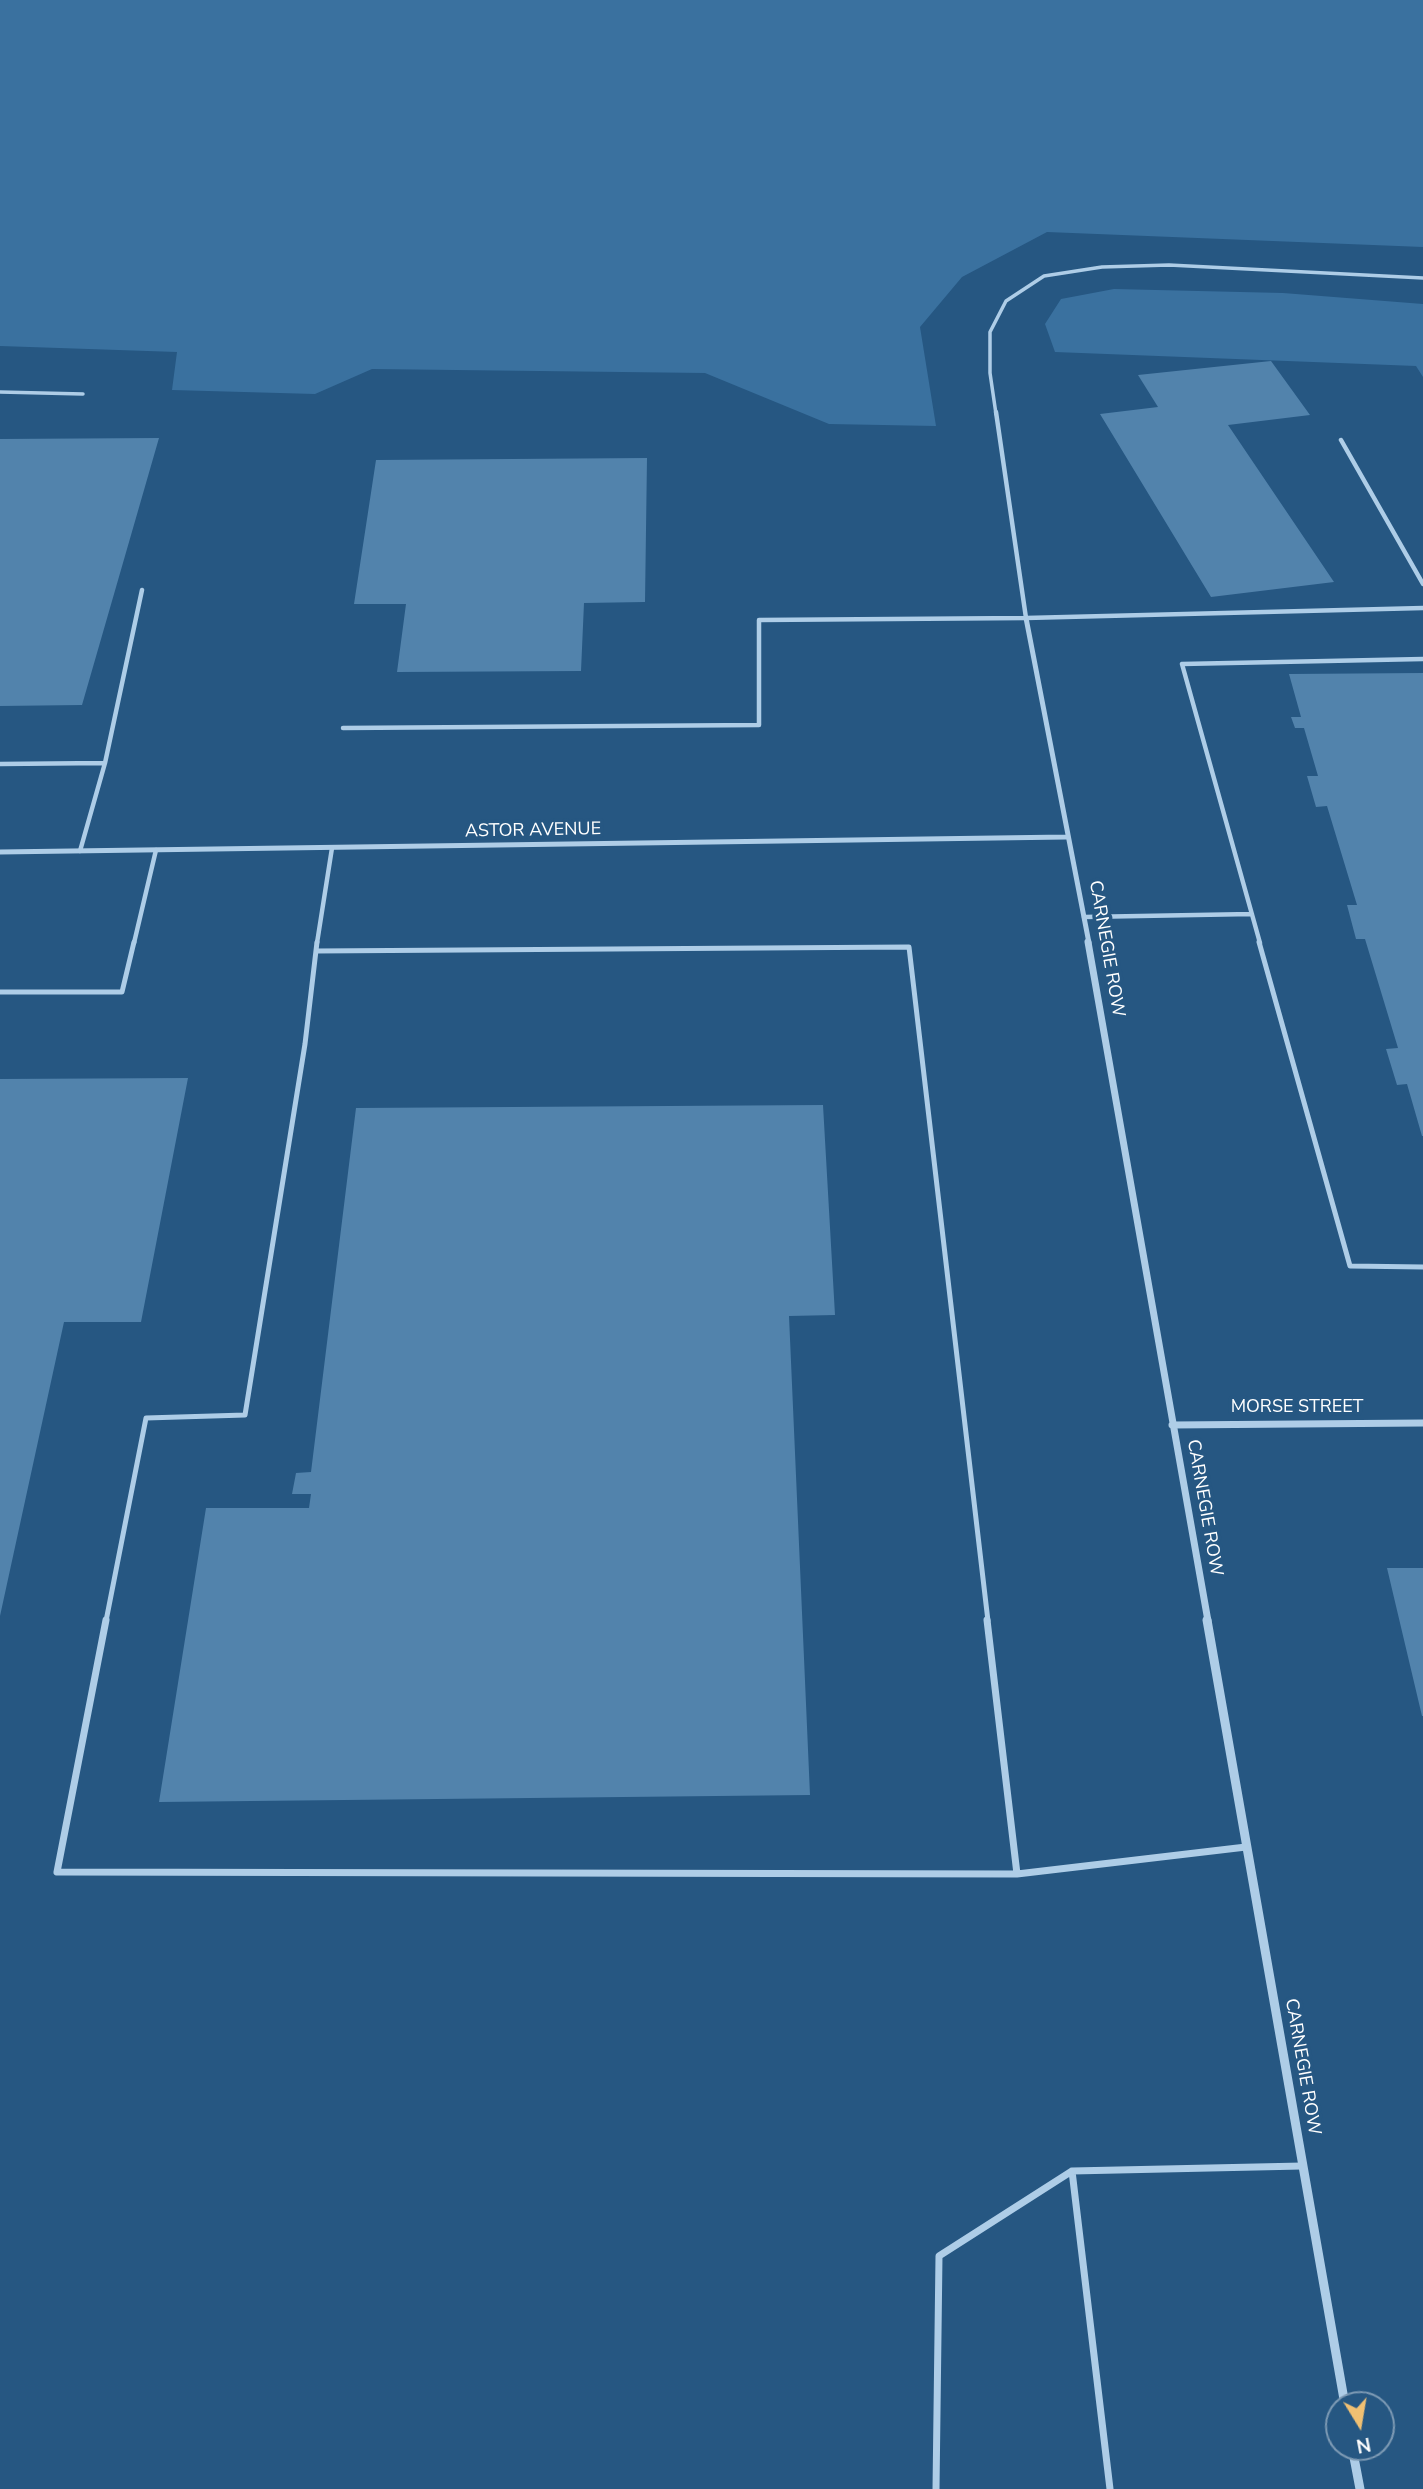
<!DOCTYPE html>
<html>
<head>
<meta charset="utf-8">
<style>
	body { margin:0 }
	#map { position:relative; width:1423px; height:2489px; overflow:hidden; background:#265782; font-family:"Nunito Sans",sans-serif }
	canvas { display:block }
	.north { position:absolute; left:1325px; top:2391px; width:70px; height:70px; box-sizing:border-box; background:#265782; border:2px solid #7d9ab4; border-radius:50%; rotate:169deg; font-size:19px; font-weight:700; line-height:28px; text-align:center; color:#fff }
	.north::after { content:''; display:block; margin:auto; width:24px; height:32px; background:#f0c073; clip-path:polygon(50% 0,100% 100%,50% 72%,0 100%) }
</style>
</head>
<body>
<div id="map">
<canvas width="1423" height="2489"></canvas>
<div class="north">N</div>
</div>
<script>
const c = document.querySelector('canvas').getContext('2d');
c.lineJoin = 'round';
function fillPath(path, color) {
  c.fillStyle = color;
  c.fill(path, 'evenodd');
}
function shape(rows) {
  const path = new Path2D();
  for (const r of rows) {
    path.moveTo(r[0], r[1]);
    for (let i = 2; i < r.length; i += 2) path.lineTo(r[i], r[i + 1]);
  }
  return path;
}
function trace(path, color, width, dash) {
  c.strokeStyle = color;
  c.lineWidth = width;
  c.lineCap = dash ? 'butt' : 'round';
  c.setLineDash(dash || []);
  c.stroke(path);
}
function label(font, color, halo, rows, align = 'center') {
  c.font = font + ' "Nunito Sans",sans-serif';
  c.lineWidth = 7;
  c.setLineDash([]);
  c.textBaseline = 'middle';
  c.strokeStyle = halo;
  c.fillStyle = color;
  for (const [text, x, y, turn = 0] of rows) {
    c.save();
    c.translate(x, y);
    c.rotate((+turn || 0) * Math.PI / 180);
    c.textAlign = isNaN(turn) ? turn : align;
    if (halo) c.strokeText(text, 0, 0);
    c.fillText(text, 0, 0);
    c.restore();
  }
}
fillPath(shape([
	[0,0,1423,0,1423,247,1047,232,962,277,920,327,936,426,829,424,705,373,372,369,315,394,172,390,177,352,0,346],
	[1114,289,1283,293,1423,304,1423,377,1416,366,1055,352,1045,324,1061,299]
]), '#3a719f');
fillPath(shape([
	[1271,361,1310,415,1228,425,1334,582,1211,597,1100,414,1158,407,1138,375],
	[159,438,82,705,0,706,0,439],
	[647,458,645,602,584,603,581,671,397,672,406,604,354,604,376,460],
	[1423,673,1423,1136,1422,1136,1407,1084,1397,1085,1386,1049,1398,1048,1365,939,1356,939,1347,905,1357,905,1327,806,1316,807,1307,776,1318,776,1304,728,1295,728,1291,717,1301,717,1289,674],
	[188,1078,141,1322,64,1322,0,1616,0,1079],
	[823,1105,835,1315,789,1316,810,1795,159,1802,206,1508,309,1508,311,1494,292,1494,296,1473,311,1472,356,1108],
	[1387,1568,1423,1568,1423,1716,1422,1716]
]), '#5283ac');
trace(shape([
	[0,392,83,394],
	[996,414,990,373,990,332,1006,301,1044,276,1102,267,1169,265,1423,278]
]), '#aecde7', 3.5);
trace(shape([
	[996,412,1026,618],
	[1341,440,1423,584],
	[343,728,759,725,759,620,1026,618,1423,608],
	[0,764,105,763],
	[80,851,105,763,142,590],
	[1084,917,1252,914],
	[134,943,156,850],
	[317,943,332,848],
	[1260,943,1182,664,1423,659]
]), '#aecde7', 4.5);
trace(shape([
	[1259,942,1350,1266,1423,1267],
	[316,951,909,947,988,1621],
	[0,992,122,992,134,942],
	[106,1621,146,1418,245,1415,305,1044,317,942]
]), '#aecde7', 5);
trace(shape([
	[106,1620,57,1872,1017,1874,1246,1847],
	[987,1620,1017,1874],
	[1072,2171,1110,2489],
	[936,2489,939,2256,1072,2171,1302,2166]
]), '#aecde7', 7);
trace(shape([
	[1026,618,1089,943],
	[0,852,1066,837]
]), '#aecde7', 5);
trace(shape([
	[1088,942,1208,1621],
	[1172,1425,1423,1423]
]), '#aecde7', 7);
trace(shape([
	[1207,1620,1345,2405],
	[1352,2447,1360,2489]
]), '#aecde7', 9);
label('18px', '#fff', '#265782', [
	["ASTOR AVENUE",533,831,-1],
	["CARNEGIE ROW",1106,949,80],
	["MORSE STREET",1297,1408],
	["CARNEGIE ROW",1204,1508,80],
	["CARNEGIE ROW",1302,2067,80]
]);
</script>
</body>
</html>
